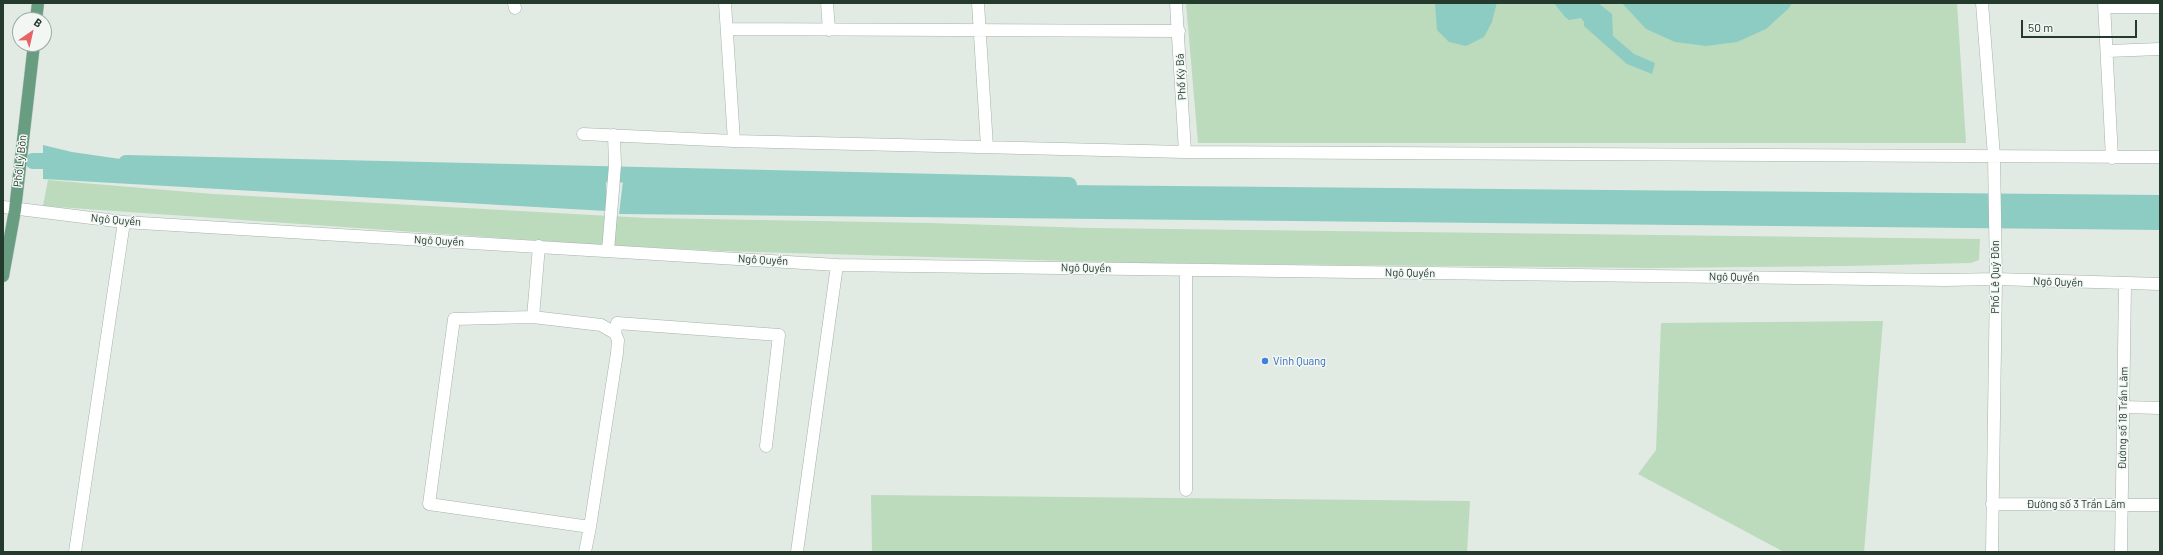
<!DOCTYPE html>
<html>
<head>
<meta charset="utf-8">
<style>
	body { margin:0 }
	#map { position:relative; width:2163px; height:555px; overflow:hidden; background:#e1ebe4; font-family:Barlow,sans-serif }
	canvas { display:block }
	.frame { position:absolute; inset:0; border:4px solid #233a2d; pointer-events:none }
	.north { position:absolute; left:12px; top:12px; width:40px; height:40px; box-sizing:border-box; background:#f2f7f3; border:1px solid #9faba4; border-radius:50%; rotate:34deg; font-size:11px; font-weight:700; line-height:16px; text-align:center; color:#233a2d }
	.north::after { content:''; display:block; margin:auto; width:14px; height:18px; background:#e76368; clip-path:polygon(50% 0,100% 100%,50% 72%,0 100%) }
	.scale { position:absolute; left:2021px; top:20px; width:116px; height:18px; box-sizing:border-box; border:2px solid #233a2d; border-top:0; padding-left:5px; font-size:12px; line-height:14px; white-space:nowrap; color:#233a2d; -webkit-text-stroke:3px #f2f7f3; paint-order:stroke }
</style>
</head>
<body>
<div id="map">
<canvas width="2163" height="555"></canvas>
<div class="frame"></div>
<div class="north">B</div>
<div class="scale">50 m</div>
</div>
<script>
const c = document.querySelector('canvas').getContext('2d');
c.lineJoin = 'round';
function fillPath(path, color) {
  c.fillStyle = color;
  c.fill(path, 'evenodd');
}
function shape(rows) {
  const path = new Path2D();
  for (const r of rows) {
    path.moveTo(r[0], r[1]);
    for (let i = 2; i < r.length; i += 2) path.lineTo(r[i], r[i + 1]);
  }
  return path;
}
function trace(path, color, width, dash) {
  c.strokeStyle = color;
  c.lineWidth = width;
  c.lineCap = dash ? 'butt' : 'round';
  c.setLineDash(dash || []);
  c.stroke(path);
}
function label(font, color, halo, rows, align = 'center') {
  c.font = font + ' Barlow,sans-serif';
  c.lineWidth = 3;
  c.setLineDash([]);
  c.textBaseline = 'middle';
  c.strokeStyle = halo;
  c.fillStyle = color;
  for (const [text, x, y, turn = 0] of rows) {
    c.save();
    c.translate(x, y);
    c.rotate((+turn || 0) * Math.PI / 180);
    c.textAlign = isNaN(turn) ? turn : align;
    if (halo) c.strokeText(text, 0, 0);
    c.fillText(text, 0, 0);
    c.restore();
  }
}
fillPath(shape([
	[1186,3,1957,3,1966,143,1198,143],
	[48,180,213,194,646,218,929,223,1089,228,1980,239,1979,260,1971,263,1847,266,1651,268,1140,263,722,251,601,245,43,206],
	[1883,321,1864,552,1784,552,1638,474,1656,450,1661,323],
	[871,495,1470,501,1467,552,872,552]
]), '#bcdabc');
fillPath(shape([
	[1435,3,1497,3,1496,6,1492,22,1484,37,1466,46,1449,42,1437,30],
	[1554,3,1598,3,1612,14,1613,36,1634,54,1655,63,1652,74,1627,64,1584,26,1584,22,1581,18,1569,20,1565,17],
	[1622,3,1792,3,1789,8,1766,29,1737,42,1706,46,1675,42,1646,29],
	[43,145,72,152,148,163,606,174,606,211,43,179],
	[623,181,2160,195,2160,230,619,214]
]), '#8dccc3');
trace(shape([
	[33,161,65,161],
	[126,163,1069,185]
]), '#8dccc3', 16);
const minor = shape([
	[514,3,515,8],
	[725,3,734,141],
	[827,3,829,30],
	[978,3,987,147],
	[1176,3,1185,152],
	[1982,3,1994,156,1996,279,1992,552],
	[2104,3,2112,158],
	[2105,7,2160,7],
	[727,29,1179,31],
	[2108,51,2160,49],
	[583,134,734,141,1185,152,2160,157],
	[3,207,124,222,837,265,1945,280,1996,279,2160,284],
	[608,251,615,165,614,135],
	[1186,270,1186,490],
	[533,317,539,246],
	[615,333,617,323,779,335,766,446],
	[2123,407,2160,408],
	[1992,504,2160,505],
	[75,552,124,222],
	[585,552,590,527,429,504,454,319,533,317,601,325,615,333,618,340,617,353,590,527],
	[797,552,837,265],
	[2121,552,2125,285]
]);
const major = shape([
	[36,20,38,3],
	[3,276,15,210,34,44]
]);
trace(minor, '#a4b2a9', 13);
trace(major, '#c1c8c4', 13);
trace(minor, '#fff', 12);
trace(major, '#699d81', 12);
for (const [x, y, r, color] of [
	[1265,361,4,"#3f7fe0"]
]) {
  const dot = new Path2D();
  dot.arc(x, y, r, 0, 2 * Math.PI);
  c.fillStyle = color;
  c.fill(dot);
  trace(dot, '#f2f7f3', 1.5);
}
label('11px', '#233a2d', '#f2f7f3', [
	["Phố Kỳ Bá",1181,77,-93],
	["Phố Lý Bôn",20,161,-84],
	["Ngô Quyền",116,220,5],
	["Ngô Quyền",439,241,3],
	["Ngô Quyền",763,260,3],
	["Ngô Quyền",1086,268,1],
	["Ngô Quyền",1410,273,1],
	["Ngô Quyền",1734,277,1],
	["Phố Lê Quý Đôn",1995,277,-90],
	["Ngô Quyền",2058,282,2],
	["Đường số 18 Trần Lãm",2123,418,-89],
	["Đường số 3 Trần Lãm",2076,504]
]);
label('11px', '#366cbe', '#f2f7f3', [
	["Vinh Quang",1273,361]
], 'left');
</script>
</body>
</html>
